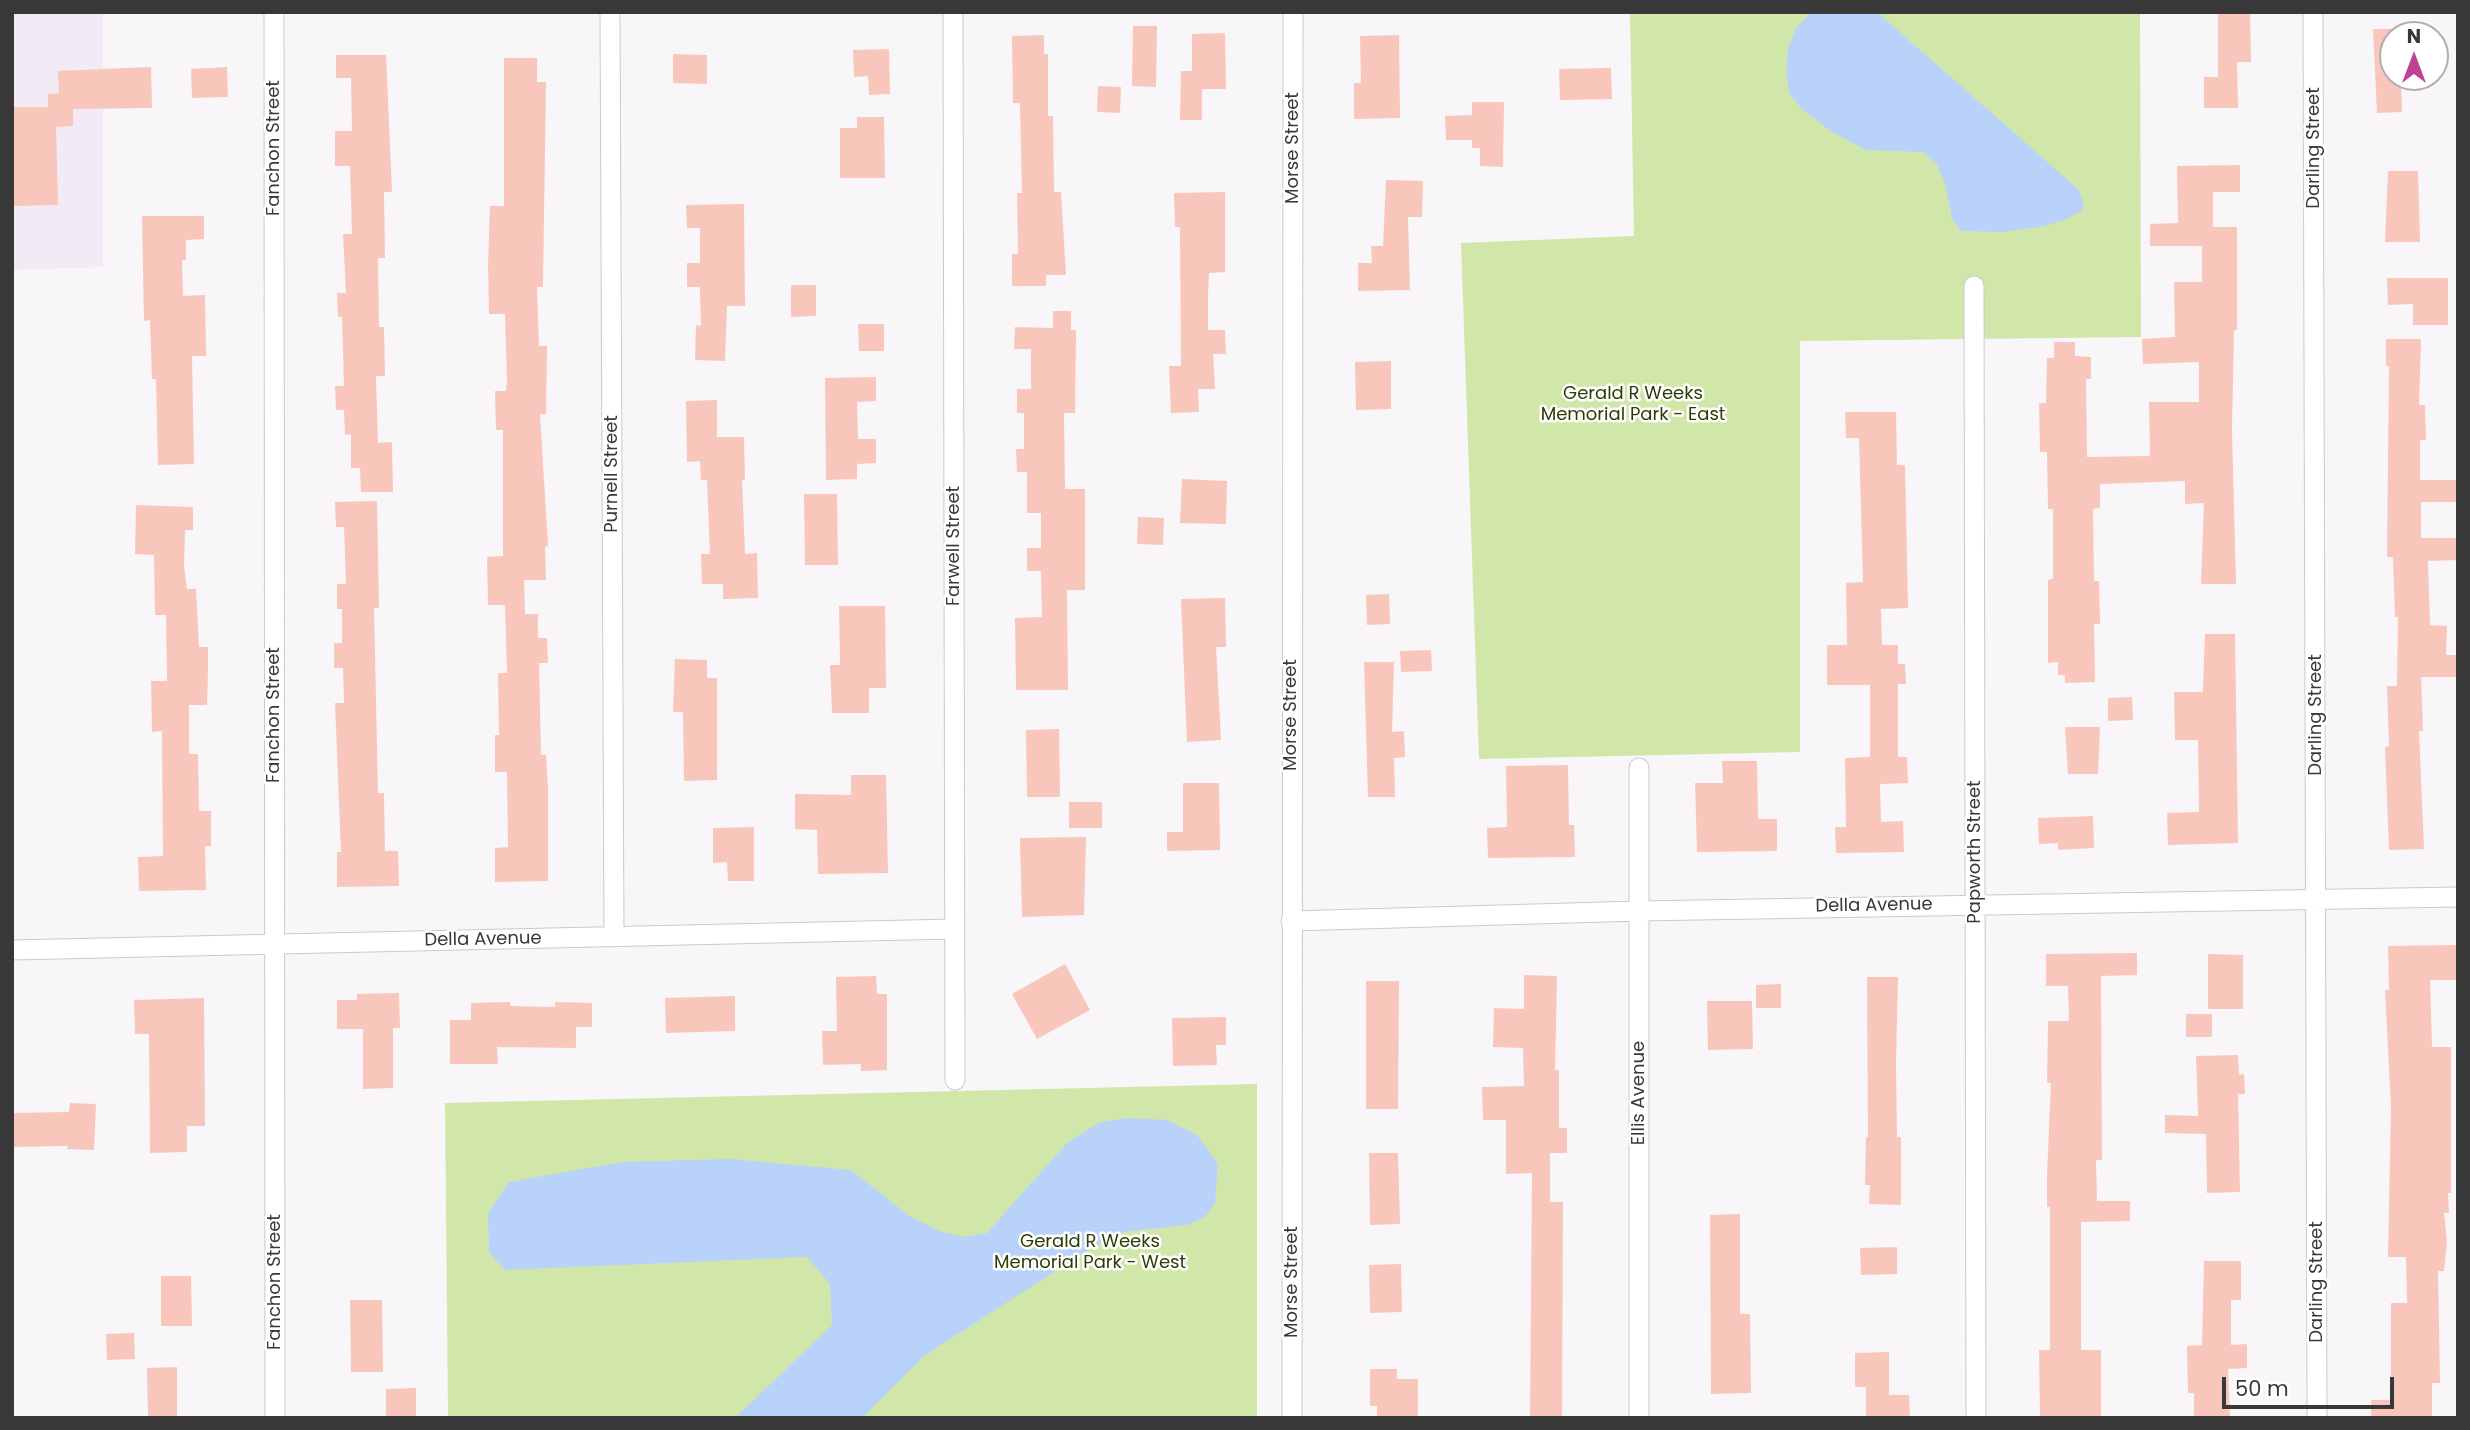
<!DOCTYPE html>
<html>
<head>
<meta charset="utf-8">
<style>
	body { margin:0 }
	#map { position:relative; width:2470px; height:1430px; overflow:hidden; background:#f8f6f9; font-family:Poppins,sans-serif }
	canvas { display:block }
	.frame { position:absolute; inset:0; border:14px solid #393839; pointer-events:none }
	.north { position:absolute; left:2379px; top:21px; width:70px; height:70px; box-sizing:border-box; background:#fff; border:2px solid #b0afb0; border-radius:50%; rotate:0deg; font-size:19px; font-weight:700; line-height:28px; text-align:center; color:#393839 }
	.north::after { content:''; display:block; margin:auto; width:24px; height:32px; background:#be4395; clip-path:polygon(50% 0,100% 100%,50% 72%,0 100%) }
	.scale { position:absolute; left:2222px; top:1377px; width:172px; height:32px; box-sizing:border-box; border:4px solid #393839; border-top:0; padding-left:9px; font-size:21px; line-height:24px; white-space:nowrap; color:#393839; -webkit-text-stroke:5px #fff; paint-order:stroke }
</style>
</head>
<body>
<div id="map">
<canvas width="2470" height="1430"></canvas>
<div class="frame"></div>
<div class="north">N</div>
<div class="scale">50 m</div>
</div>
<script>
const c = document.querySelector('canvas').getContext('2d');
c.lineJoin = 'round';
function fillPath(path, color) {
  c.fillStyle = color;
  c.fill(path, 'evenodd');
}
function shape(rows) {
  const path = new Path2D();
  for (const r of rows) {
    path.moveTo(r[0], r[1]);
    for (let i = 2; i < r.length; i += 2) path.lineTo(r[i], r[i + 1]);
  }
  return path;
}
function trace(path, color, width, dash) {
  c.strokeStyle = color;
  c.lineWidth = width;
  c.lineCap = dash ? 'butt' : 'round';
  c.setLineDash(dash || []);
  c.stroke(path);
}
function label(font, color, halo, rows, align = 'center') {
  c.font = font + ' Poppins,sans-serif';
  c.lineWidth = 5;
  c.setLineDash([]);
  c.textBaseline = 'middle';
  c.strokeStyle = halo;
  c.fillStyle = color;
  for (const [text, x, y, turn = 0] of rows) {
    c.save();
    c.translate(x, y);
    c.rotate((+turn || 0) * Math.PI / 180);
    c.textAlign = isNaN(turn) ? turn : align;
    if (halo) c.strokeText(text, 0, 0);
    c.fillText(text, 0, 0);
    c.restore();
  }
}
fillPath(shape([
	[12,12,103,12,103,267,12,270]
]), '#f2ebf5');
fillPath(shape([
	[1630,12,2140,12,2141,337,1800,341,1800,752,1479,759,1461,243,1634,236],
	[1257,1084,1257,1418,448,1418,445,1103]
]), '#d1e7aa');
fillPath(shape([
	[1811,12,1877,12,2079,190,2084,205,2081,211,2065,220,2040,227,2002,232,1961,231,1952,219,1945,183,1936,163,1922,152,1866,150,1830,131,1801,108,1789,93,1786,70,1788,49,1796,28],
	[1127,1118,1167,1120,1197,1135,1218,1164,1215,1203,1205,1217,1187,1225,1124,1232,1091,1248,924,1356,862,1418,735,1418,832,1325,830,1284,807,1257,504,1270,489,1252,488,1213,509,1182,622,1162,730,1159,851,1170,908,1215,939,1231,963,1237,987,1233,1067,1143,1100,1122]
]), '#b9d2f9');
fillPath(shape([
	[2250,13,2251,62,2237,62,2238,108,2204,108,2204,77,2218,77,2218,14],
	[1133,26,1157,26,1156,87,1132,86],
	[2373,29,2393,29,2393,77,2401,77,2402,112,2377,113],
	[1225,33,1226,89,1202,89,1202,120,1180,120,1181,71,1192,71,1192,34],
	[1044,35,1044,54,1048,54,1048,116,1053,116,1054,192,1061,192,1066,275,1046,275,1046,286,1012,286,1012,254,1018,254,1017,193,1022,193,1020,103,1013,103,1012,36],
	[1399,35,1400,118,1354,119,1354,83,1361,83,1360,36],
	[889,49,890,94,869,95,868,76,854,77,853,50],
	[673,54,707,55,707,84,673,83],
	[336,55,386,55,392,192,384,192,385,258,378,258,379,327,384,327,385,376,376,376,378,443,392,442,393,492,361,492,360,468,351,468,351,434,345,435,344,410,336,410,335,386,344,386,342,317,338,317,337,293,346,293,343,234,352,234,350,166,335,166,335,131,352,131,351,78,336,78],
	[504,58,537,58,537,82,546,82,543,287,537,287,539,346,547,346,546,414,540,414,548,546,545,547,546,580,524,580,525,614,538,614,538,638,547,638,548,663,539,663,541,755,546,755,548,790,548,881,495,882,495,848,508,847,507,772,495,772,495,735,499,735,498,673,507,673,505,605,488,605,487,557,503,556,503,430,496,430,495,391,506,391,507,381,505,314,489,314,488,264,490,206,504,206],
	[151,67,152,108,73,109,73,126,56,127,58,205,12,206,12,107,48,107,48,94,59,93,58,71],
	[227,67,228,97,192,98,191,69],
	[1611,68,1612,99,1560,100,1559,69],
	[1098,86,1121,87,1120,113,1097,112],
	[1472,102,1504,102,1503,167,1480,166,1480,148,1472,148,1472,140,1446,140,1445,116,1472,115],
	[857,117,884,117,885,178,840,178,840,128,857,128],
	[2240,165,2240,192,2213,192,2213,227,2237,227,2237,330,2234,330,2232,429,2236,584,2201,584,2204,503,2185,504,2185,481,2100,484,2100,508,2093,509,2094,581,2099,581,2100,624,2094,624,2095,682,2065,683,2065,675,2058,675,2058,662,2048,663,2048,580,2053,579,2053,509,2048,509,2047,452,2040,452,2039,403,2046,403,2047,358,2054,358,2054,342,2075,342,2075,356,2091,357,2091,379,2086,379,2087,457,2150,456,2149,402,2199,402,2199,362,2143,364,2142,339,2175,337,2174,282,2202,282,2202,246,2150,246,2150,224,2178,223,2177,166],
	[2388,171,2418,171,2420,242,2385,242],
	[1386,180,1423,181,1422,217,1408,217,1410,290,1358,291,1358,263,1372,263,1371,246,1383,246],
	[1225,192,1225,272,1209,273,1208,295,1208,330,1225,330,1226,354,1213,354,1215,389,1198,389,1199,412,1171,413,1169,366,1181,366,1180,227,1175,227,1174,193],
	[744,204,745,306,727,306,725,361,695,360,696,325,701,326,700,287,687,287,687,263,700,263,700,228,687,228,686,205],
	[142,216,204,216,204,239,186,240,186,260,182,260,183,296,205,295,206,356,192,356,194,464,158,465,156,379,152,379,150,320,144,321],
	[2387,278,2448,278,2448,325,2413,325,2413,304,2388,305],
	[791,285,816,285,816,316,791,317],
	[1053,311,1071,311,1071,330,1076,330,1075,413,1064,413,1065,489,1085,489,1085,590,1067,590,1068,690,1016,690,1015,618,1042,617,1041,571,1027,571,1027,548,1041,548,1041,513,1027,513,1027,472,1017,472,1016,449,1024,449,1024,413,1017,413,1017,389,1031,389,1031,349,1014,349,1015,327,1053,328],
	[858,324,884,324,884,351,859,351],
	[2386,339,2421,339,2419,405,2425,405,2426,440,2420,440,2420,480,2458,480,2458,502,2421,502,2421,538,2458,538,2458,560,2428,561,2430,625,2447,626,2446,655,2458,655,2458,677,2421,677,2423,731,2419,731,2424,849,2389,850,2385,747,2389,746,2387,686,2397,686,2398,617,2395,617,2393,557,2387,557,2389,366,2386,366],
	[1391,361,1391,409,1356,410,1355,362],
	[876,377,876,401,857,402,858,439,876,439,876,463,857,464,857,479,826,480,825,378],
	[717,400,717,437,744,437,745,480,742,480,745,554,757,553,758,598,723,599,723,584,702,584,701,554,710,554,707,480,701,480,700,461,687,462,686,401],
	[1845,412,1896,412,1897,465,1905,465,1908,608,1881,609,1882,645,1898,645,1898,664,1905,664,1906,684,1898,684,1898,757,1907,757,1908,783,1880,784,1881,822,1903,821,1904,852,1836,853,1835,827,1846,827,1845,758,1870,757,1870,685,1827,685,1827,645,1847,645,1846,583,1863,582,1859,438,1846,438],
	[1182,479,1227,481,1226,524,1180,523],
	[804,494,837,494,838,565,805,565],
	[377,501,379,608,374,608,378,793,384,793,385,851,398,851,399,886,337,887,337,852,341,852,335,703,344,703,343,668,334,668,334,643,342,643,342,609,337,609,337,584,346,584,344,527,336,527,335,502],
	[136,505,193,507,193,530,185,530,184,565,187,589,196,589,199,647,208,647,208,671,207,705,189,705,189,754,198,754,199,811,211,811,211,846,205,846,206,890,139,891,138,857,163,856,162,731,152,732,151,681,167,681,166,615,155,615,154,555,135,554],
	[1138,517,1164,518,1163,545,1137,544],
	[1389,594,1390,624,1367,625,1366,595],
	[1225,598,1226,647,1216,647,1221,740,1187,742,1181,599],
	[839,606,885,606,886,688,869,688,869,713,832,713,830,665,840,665],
	[2205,634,2235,634,2238,843,2168,845,2167,813,2199,812,2198,740,2175,740,2174,692,2203,692],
	[1431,650,1432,671,1401,672,1400,651],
	[675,659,707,660,707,678,717,678,717,780,684,781,683,712,673,712],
	[1364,662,1394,662,1392,732,1404,731,1405,757,1394,758,1395,797,1368,797],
	[2132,697,2133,720,2108,721,2108,698],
	[2065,727,2100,727,2098,774,2068,774],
	[1059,729,1060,797,1027,797,1026,730],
	[1722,761,1757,761,1758,819,1777,819,1777,851,1697,852,1695,783,1723,783],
	[1568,765,1569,825,1574,825,1575,857,1488,858,1487,828,1507,827,1506,766],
	[851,775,886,775,888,873,818,874,817,830,795,829,795,794,851,795],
	[1183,783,1219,783,1220,850,1167,851,1167,832,1183,832],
	[1069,802,1102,802,1102,828,1069,828],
	[2093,816,2094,848,2058,850,2058,843,2039,844,2038,818],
	[754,827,754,881,728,881,727,862,713,863,713,828],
	[1086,837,1084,915,1022,917,1020,838],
	[2456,945,2456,980,2430,980,2432,1047,2451,1047,2451,1193,2448,1193,2449,1213,2444,1213,2447,1242,2444,1271,2438,1271,2440,1383,2432,1383,2432,1418,2371,1418,2371,1400,2391,1400,2391,1303,2407,1303,2406,1257,2388,1257,2391,1107,2385,990,2389,990,2388,946],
	[2137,953,2137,975,2101,976,2102,1160,2096,1160,2097,1201,2130,1201,2130,1221,2081,1222,2081,1350,2101,1350,2101,1418,2040,1418,2039,1350,2050,1350,2050,1207,2047,1207,2047,1174,2051,1083,2047,1083,2048,1021,2069,1021,2068,986,2046,986,2046,954],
	[2208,954,2243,955,2243,1009,2208,1009],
	[1065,964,1090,1010,1037,1039,1012,994],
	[1524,975,1557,976,1555,1070,1559,1070,1559,1128,1567,1128,1567,1153,1550,1153,1550,1202,1563,1202,1562,1418,1530,1418,1532,1173,1506,1174,1506,1120,1483,1120,1482,1087,1524,1086,1523,1048,1493,1047,1494,1008,1524,1009],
	[876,976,877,994,887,994,887,1070,861,1071,861,1064,823,1065,822,1031,837,1031,836,977],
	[1867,977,1898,977,1896,1064,1897,1137,1901,1137,1901,1205,1869,1204,1870,1185,1865,1185,1866,1137,1868,1137],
	[1366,981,1399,981,1398,1109,1366,1109],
	[1781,984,1781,1008,1756,1008,1756,985],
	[399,993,400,1028,393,1028,393,1088,363,1089,363,1029,337,1029,337,1000,357,1000,357,994],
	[735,996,735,1031,666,1033,665,998],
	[204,998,205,1126,187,1126,187,1152,150,1153,149,1034,135,1034,134,1000],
	[1707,1001,1752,1001,1753,1049,1708,1050],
	[510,1002,510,1006,555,1007,555,1002,592,1003,592,1027,576,1027,576,1048,497,1047,498,1064,450,1064,450,1020,471,1020,471,1003],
	[2186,1014,2212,1014,2212,1037,2186,1037],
	[1226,1017,1226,1045,1216,1045,1217,1065,1173,1066,1172,1018],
	[2238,1055,2239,1075,2244,1074,2245,1094,2238,1094,2240,1192,2207,1193,2206,1134,2165,1133,2165,1115,2198,1116,2196,1056],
	[70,1103,96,1104,94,1150,67,1149,68,1146,12,1147,12,1113,69,1112],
	[1369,1153,1398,1153,1400,1224,1370,1225],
	[1740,1214,1740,1314,1750,1314,1751,1393,1711,1394,1710,1215],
	[1897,1247,1897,1274,1861,1275,1860,1248],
	[2204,1261,2241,1261,2241,1300,2231,1300,2231,1345,2247,1344,2247,1368,2228,1369,2230,1418,2194,1418,2194,1393,2188,1393,2187,1346,2202,1345],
	[1401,1264,1402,1312,1370,1313,1369,1265],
	[161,1276,191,1276,192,1326,161,1326],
	[350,1300,382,1300,383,1372,351,1372],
	[134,1333,135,1359,107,1360,106,1334],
	[1889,1352,1889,1395,1909,1395,1910,1418,1866,1418,1866,1387,1855,1387,1855,1353],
	[177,1367,177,1417,148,1417,147,1368],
	[1370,1369,1397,1369,1397,1379,1418,1379,1418,1418,1377,1418,1377,1406,1370,1406],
	[416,1388,416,1418,386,1418,386,1389]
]), '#f9c6bb');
const minor = shape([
	[274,12,275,1418],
	[610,12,614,937],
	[953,12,955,1080],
	[2313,12,2317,1418],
	[1974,286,1976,1418],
	[1291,921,1639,911,2458,897],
	[12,950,954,929],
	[1292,1418,1293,12],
	[1639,1418,1639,768]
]);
trace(minor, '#ccc9cc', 21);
trace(minor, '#fff', 19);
label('18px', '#393839', '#fff', [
	["Fanchon Street",274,148,-90],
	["Morse Street",1293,148,-90],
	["Darling Street",2314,148,-90],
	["Purnell Street",612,474,-90],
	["Farwell Street",954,546,-90],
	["Fanchon Street",274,715,-90],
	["Morse Street",1291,715,-90],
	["Darling Street",2316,715,-90],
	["Papworth Street",1975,852,-90],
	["Della Avenue",1874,906,-1],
	["Della Avenue",483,940,-1],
	["Ellis Avenue",1639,1093,-90],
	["Fanchon Street",275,1282,-90],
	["Morse Street",1292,1282,-90],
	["Darling Street",2317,1282,-90]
]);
label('18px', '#2d3c03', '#fff', [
	["Gerald R Weeks",1633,394],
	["Memorial Park - East",1633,415],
	["Gerald R Weeks",1090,1242],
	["Memorial Park - West",1090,1263]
]);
</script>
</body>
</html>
